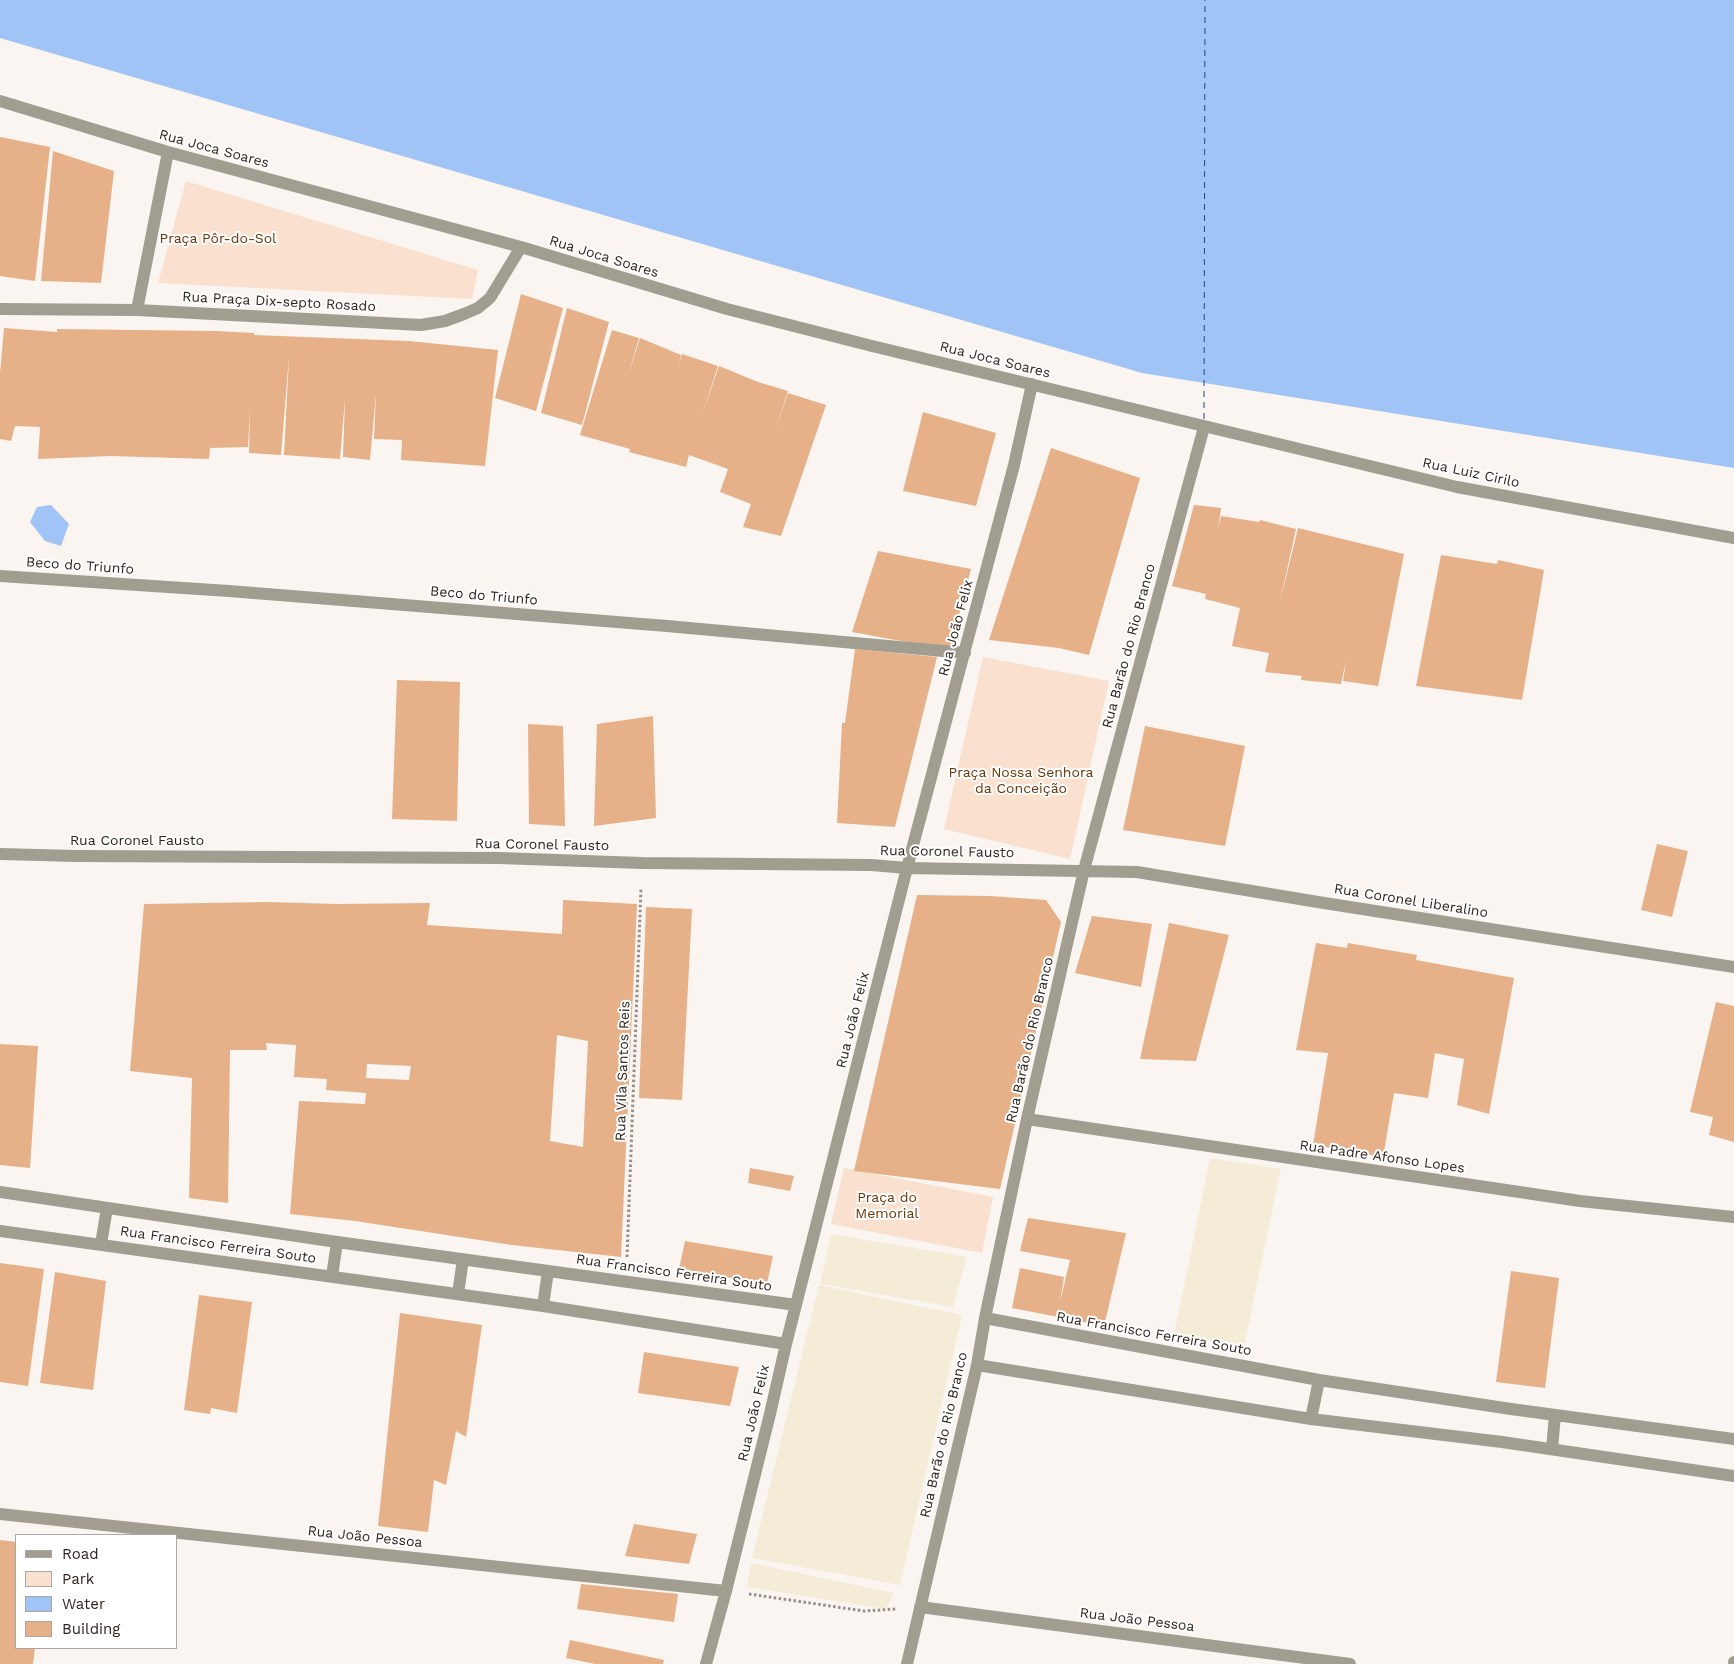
<!DOCTYPE html>
<html>
<head>
<meta charset="utf-8">
<style>
	body { margin:0 }
	#map { position:relative; width:1734px; height:1664px; overflow:hidden; background:#fbf5f1; font-family:"Work Sans",sans-serif }
	canvas { display:block }
	.legend { position:absolute; left:15px; top:1534px; width:162px; height:115px; box-sizing:border-box; background:#fff; border:1px solid #aca7a5; margin:0; padding:6px 9px; list-style:none; font-size:15px; color:#2f241d }
	.legend li { display:flex; align-items:center; gap:10px; height:25px }
	.legend b { width:25px; border:1px solid #aca7a5 }
</style>
</head>
<body>
<div id="map">
<canvas width="1734" height="1664"></canvas>
<ul class="legend">
<li><b style="height:6px;background:#a19d90"></b>Road</li>
<li><b style="height:14px;background:#fae0ce"></b>Park</li>
<li><b style="height:14px;background:#a1c4f7"></b>Water</li>
<li><b style="height:14px;background:#e6b089"></b>Building</li>
</ul>
</div>
<script>
const c = document.querySelector('canvas').getContext('2d');
c.lineJoin = 'round';
function fillPath(path, color) {
  c.fillStyle = color;
  c.fill(path, 'evenodd');
}
function shape(rows) {
  const path = new Path2D();
  for (const r of rows) {
    path.moveTo(r[0], r[1]);
    for (let i = 2; i < r.length; i += 2) path.lineTo(r[i], r[i + 1]);
  }
  return path;
}
function trace(path, color, width, dash) {
  c.strokeStyle = color;
  c.lineWidth = width;
  c.lineCap = dash ? 'butt' : 'round';
  c.setLineDash(dash || []);
  c.stroke(path);
}
function label(font, color, halo, rows, align = 'center') {
  c.font = font + ' "Work Sans",sans-serif';
  c.lineWidth = 4;
  c.setLineDash([]);
  c.textBaseline = 'middle';
  c.strokeStyle = halo;
  c.fillStyle = color;
  for (const [text, x, y, turn = 0] of rows) {
    c.save();
    c.translate(x, y);
    c.rotate((+turn || 0) * Math.PI / 180);
    c.textAlign = isNaN(turn) ? turn : align;
    if (halo) c.strokeText(text, 0, 0);
    c.fillText(text, 0, 0);
    c.restore();
  }
}
fillPath(shape([
	[1210,1158,1281,1169,1244,1346,1174,1335],
	[831,1234,967,1257,953,1307,820,1284],
	[819,1285,962,1315,900,1585,752,1558],
	[751,1563,894,1593,886,1609,747,1587]
]), '#f5ecd7');
fillPath(shape([
	[186,181,478,270,472,299,158,283],
	[983,657,1109,681,1070,859,944,829],
	[844,1168,993,1197,982,1253,831,1224]
]), '#fae0ce');
fillPath(shape([
	[0,0,1734,0,1734,468,1142,373,0,38],
	[51,505,69,524,61,546,45,541,30,522,37,507]
]), '#a1c4f7');
trace(shape([
	[1204,419,1205,0]
]), '#1d4885', 1, [6, 5]);
fillPath(shape([
	[0,137,50,147,35,281,0,276],
	[53,151,114,171,101,283,41,281],
	[521,294,563,308,536,411,495,398],
	[567,308,609,322,582,425,541,413],
	[4,328,57,332,57,329,216,331,254,333,254,335,409,341,498,350,485,466,401,460,402,440,374,439,376,393,370,460,343,457,345,399,340,459,284,455,289,357,281,455,249,453,250,409,248,447,210,448,209,459,111,456,38,459,40,427,15,426,11,441,0,439,0,373],
	[612,330,639,338,627,379,640,338,681,355,679,364,682,354,718,366,702,415,719,366,758,382,788,391,775,431,788,393,826,405,781,536,743,527,751,504,720,492,728,469,689,455,686,467,629,452,630,449,580,435],
	[923,412,996,433,976,506,903,491],
	[1051,448,1140,478,1089,655,1059,648,989,640],
	[1194,505,1221,508,1218,529,1221,516,1259,522,1260,520,1296,529,1279,606,1298,528,1404,554,1378,686,1343,681,1346,661,1341,684,1301,680,1302,676,1265,672,1269,653,1232,646,1240,608,1205,599,1206,594,1172,586],
	[878,551,971,569,950,650,852,632],
	[1441,555,1497,564,1498,560,1544,570,1522,700,1416,686],
	[855,649,937,657,895,827,837,823,842,723,845,723],
	[397,680,460,682,457,821,392,819],
	[653,716,656,818,594,826,597,724],
	[528,724,563,726,565,826,529,824],
	[1145,726,1245,746,1225,846,1123,830],
	[1657,844,1688,851,1672,917,1641,910],
	[917,895,990,896,1046,900,1061,922,1000,1189,854,1171],
	[563,900,637,904,621,1257,512,1245,355,1221,290,1214,299,1101,365,1104,366,1093,326,1090,327,1079,294,1077,296,1045,266,1043,267,1050,230,1050,228,1203,189,1198,192,1078,130,1071,144,904,268,902,337,904,430,903,427,925,562,934],
	[557,1035,588,1041,583,1147,550,1141],
	[367,1064,411,1066,409,1080,366,1078],
	[646,907,692,909,682,1100,639,1098],
	[1092,916,1152,924,1141,987,1075,973],
	[1169,923,1229,935,1196,1061,1140,1059],
	[1316,943,1347,948,1348,943,1417,955,1416,960,1514,978,1489,1114,1457,1105,1464,1059,1435,1053,1428,1098,1394,1093,1383,1157,1313,1145,1328,1053,1296,1050],
	[1716,1002,1734,1006,1734,1142,1709,1135,1713,1117,1690,1112],
	[0,1044,38,1046,30,1168,0,1165],
	[750,1168,794,1176,790,1191,748,1183],
	[1028,1218,1126,1233,1104,1326,1012,1308,1020,1268,1064,1277,1060,1302,1070,1260,1020,1251],
	[685,1241,773,1256,767,1284,679,1269],
	[0,1263,44,1269,28,1386,0,1382],
	[1511,1271,1559,1278,1545,1388,1496,1382],
	[55,1272,106,1281,93,1390,40,1383],
	[199,1295,252,1302,237,1413,211,1408,210,1414,184,1410],
	[400,1313,482,1325,466,1437,456,1431,446,1485,434,1480,428,1532,378,1526],
	[644,1352,739,1367,730,1406,638,1393],
	[634,1524,697,1534,689,1564,625,1556],
	[0,1540,16,1542,16,1648,35,1648,33,1664,0,1664],
	[581,1584,678,1594,674,1622,577,1609],
	[570,1640,664,1660,663,1664,595,1664,566,1658]
]), '#e6b089');
trace(shape([
	[627,1257,641,888],
	[749,1594,864,1611,896,1609]
]), '#968e88', 3, [2.5, 2.5]);
trace(shape([
	[0,101,168,152,521,247,727,309,872,346,1457,487,1734,538],
	[0,309,137,310,421,325,445,321,464,314,478,308,490,298,521,247],
	[137,310,168,152],
	[0,576,229,591,667,626,965,653],
	[0,854,76,856,499,858,642,863,871,865,907,868,1137,872,1324,903,1734,967],
	[1027,1119,1580,1201,1734,1217],
	[0,1192,337,1242,796,1305],
	[0,1231,543,1306,786,1344],
	[101,1244,107,1208],
	[332,1276,337,1242],
	[458,1294,463,1259],
	[543,1306,548,1271],
	[985,1318,1319,1380,1511,1409,1734,1439],
	[977,1365,1311,1419,1502,1442,1734,1476],
	[1311,1419,1319,1380],
	[1552,1449,1555,1415],
	[0,1514,726,1591],
	[920,1607,1350,1664],
	[706,1664,726,1591,770,1414,786,1344,907,868,1014,465,1032,384],
	[907,1664,977,1365,985,1318,1027,1119,1084,870,1204,427],
	[1734,1664,1734,1662]
]), '#a19d90', 12);
label('14px', '#2f241d', '#fff', [
	["Rua Joca Soares",214,149,15],
	["Rua Joca Soares",604,257,17],
	["Rua Praça Dix-septo Rosado",279,302,3],
	["Rua Joca Soares",995,360,14],
	["Rua Luiz Cirilo",1471,473,12],
	["Beco do Triunfo",80,566,4],
	["Beco do Triunfo",484,596,5],
	["Rua João Felix",956,628,-75],
	["Rua Barão do Rio Branco",1129,646,-75],
	["Rua Coronel Fausto",137,841],
	["Rua Coronel Fausto",542,845,1],
	["Rua Coronel Fausto",947,852,1],
	["Rua Coronel Liberalino",1411,901,9],
	["Rua João Felix",853,1020,-76],
	["Rua Barão do Rio Branco",1030,1040,-77],
	["Rua Vila Santos Reis",623,1071,-88],
	["Rua Padre Afonso Lopes",1382,1157,8],
	["Rua Francisco Ferreira Souto",218,1245,8],
	["Rua Francisco Ferreira Souto",674,1273,8],
	["Rua Francisco Ferreira Souto",1154,1334,10],
	["Rua João Felix",754,1413,-77],
	["Rua Barão do Rio Branco",944,1435,-77],
	["Rua João Pessoa",365,1537,6],
	["Rua João Pessoa",1137,1620,7]
]);
label('14px', '#693709', '#fff', [
	["Praça Pôr-do-Sol",218,239],
	["Praça Nossa Senhora",1021,773],
	["da Conceição",1021,789],
	["Praça do",887,1198],
	["Memorial",887,1214]
]);
</script>
</body>
</html>
